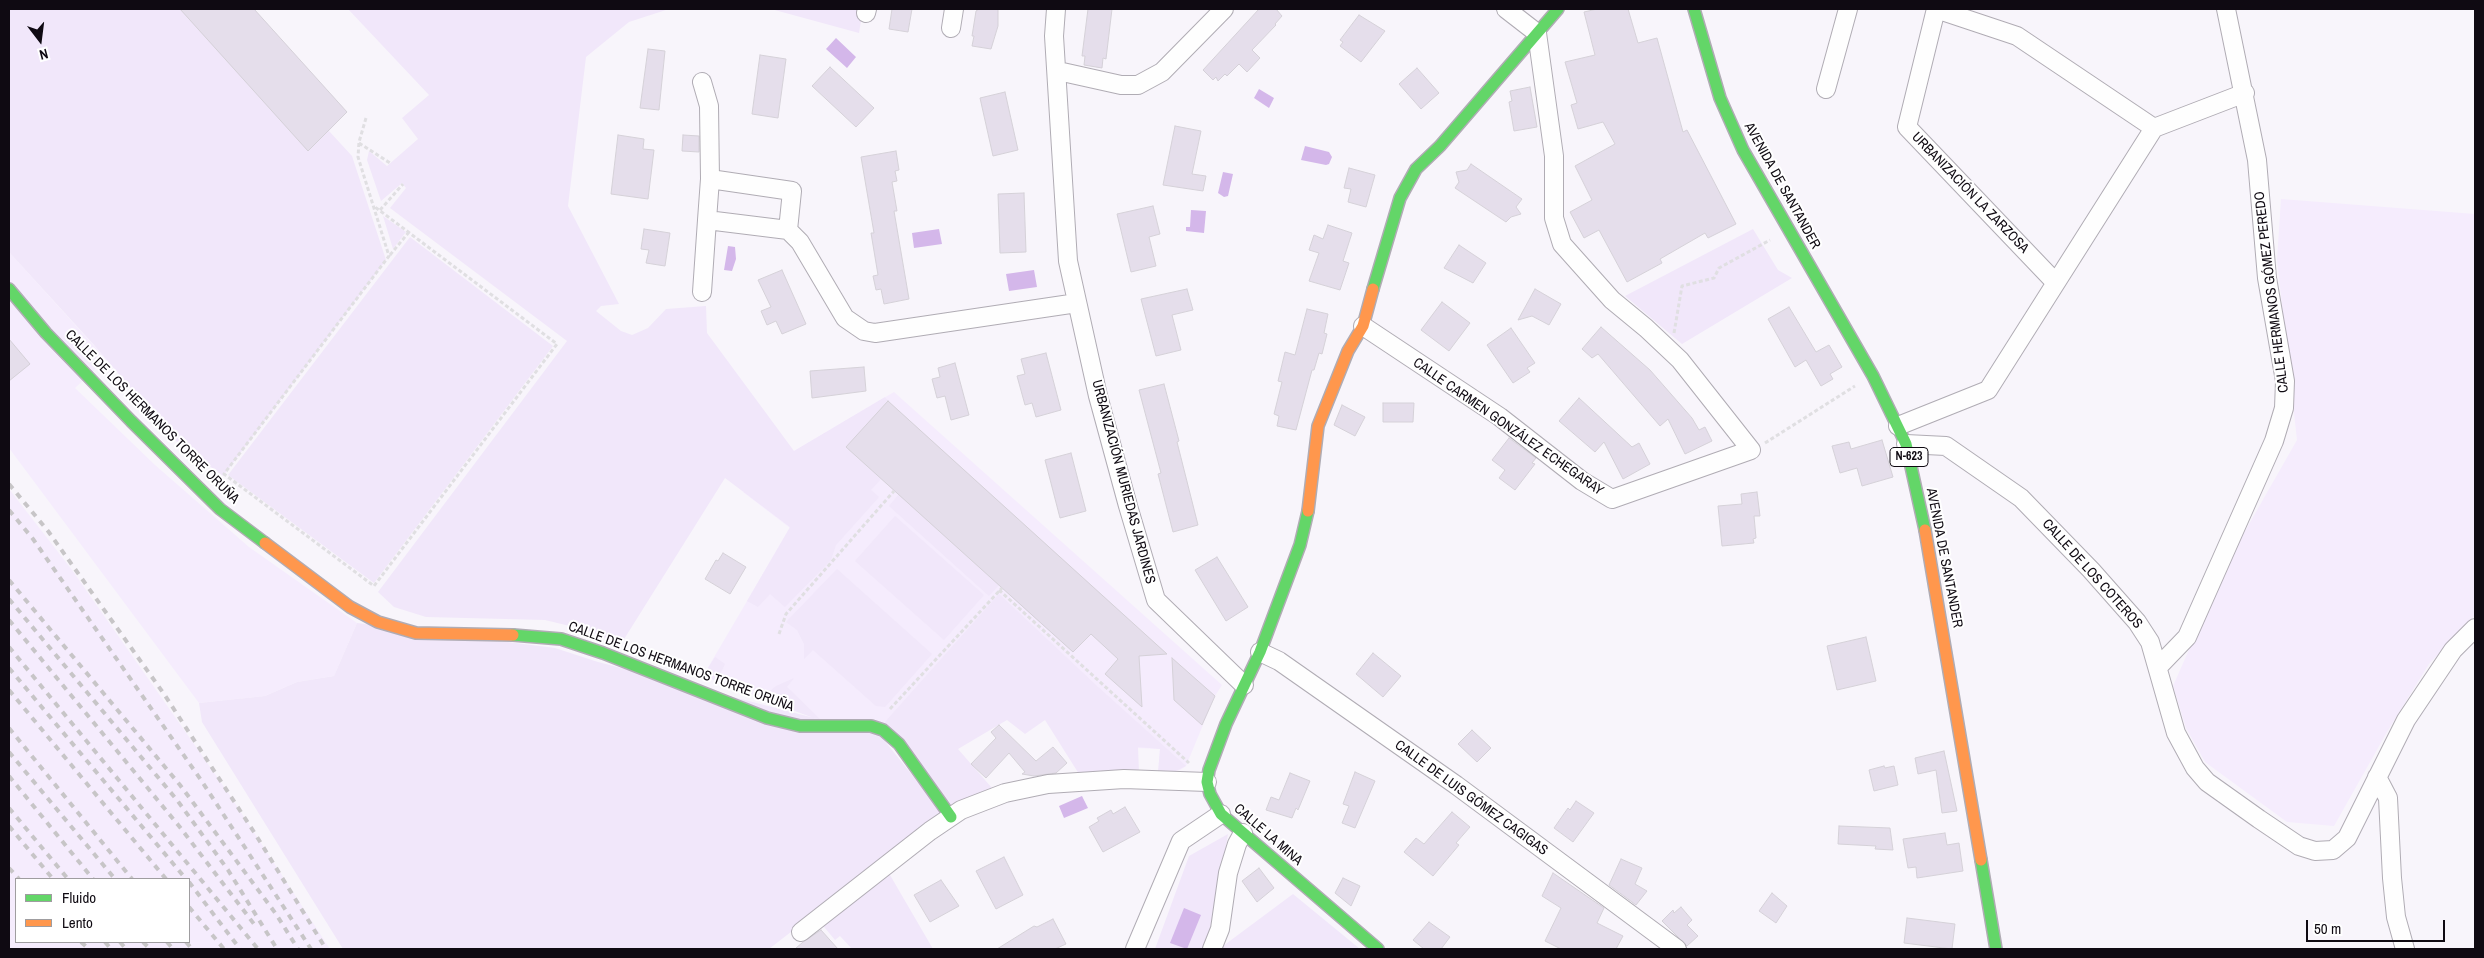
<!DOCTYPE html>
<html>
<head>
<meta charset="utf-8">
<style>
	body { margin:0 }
	#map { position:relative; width:2484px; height:958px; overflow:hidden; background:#f8f5fb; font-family:"Archivo Narrow",sans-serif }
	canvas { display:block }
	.frame { position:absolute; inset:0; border:10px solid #0f0a12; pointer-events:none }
	.legend { position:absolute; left:15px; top:878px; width:175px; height:65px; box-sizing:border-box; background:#fff; border:1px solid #9f9da0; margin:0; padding:6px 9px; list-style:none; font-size:15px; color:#0f0a12 }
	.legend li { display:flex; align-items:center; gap:10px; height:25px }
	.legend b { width:25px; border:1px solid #9f9da0 }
	.north { position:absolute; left:15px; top:15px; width:50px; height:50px; -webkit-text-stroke:4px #fff; paint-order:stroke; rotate:165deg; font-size:14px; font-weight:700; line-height:20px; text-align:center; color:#0f0a12 }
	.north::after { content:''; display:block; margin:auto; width:18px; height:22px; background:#0f0a12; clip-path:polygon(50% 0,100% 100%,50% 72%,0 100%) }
	.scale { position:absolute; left:2306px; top:920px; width:139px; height:22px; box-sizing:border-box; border:2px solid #0f0a12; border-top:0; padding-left:6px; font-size:15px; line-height:18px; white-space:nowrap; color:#0f0a12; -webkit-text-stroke:4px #fff; paint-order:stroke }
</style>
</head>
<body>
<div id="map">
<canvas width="2484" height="958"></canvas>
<div class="frame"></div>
<ul class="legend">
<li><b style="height:6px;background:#63d668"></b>Fluido</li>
<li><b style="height:6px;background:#ff974d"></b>Lento</li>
</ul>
<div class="north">N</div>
<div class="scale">50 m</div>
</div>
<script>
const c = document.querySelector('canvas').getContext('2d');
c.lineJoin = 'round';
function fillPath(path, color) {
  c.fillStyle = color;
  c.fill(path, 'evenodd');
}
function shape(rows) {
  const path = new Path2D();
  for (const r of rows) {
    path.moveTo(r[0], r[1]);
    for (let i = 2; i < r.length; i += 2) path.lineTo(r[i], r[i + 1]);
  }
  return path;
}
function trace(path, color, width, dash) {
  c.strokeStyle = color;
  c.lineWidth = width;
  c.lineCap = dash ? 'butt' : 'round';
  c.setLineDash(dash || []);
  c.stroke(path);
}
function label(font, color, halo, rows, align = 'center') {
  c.font = font + ' "Archivo Narrow",sans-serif';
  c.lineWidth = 4;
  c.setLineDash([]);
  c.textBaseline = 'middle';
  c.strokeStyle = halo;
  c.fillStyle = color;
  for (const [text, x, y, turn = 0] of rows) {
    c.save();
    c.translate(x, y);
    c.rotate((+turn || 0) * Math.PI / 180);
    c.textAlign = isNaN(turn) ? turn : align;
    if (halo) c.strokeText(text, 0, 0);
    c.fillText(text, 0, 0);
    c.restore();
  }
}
fillPath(shape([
	[2281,199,2475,214,2475,615,2429,664,2387,732,2334,826,2287,822,2205,762,2186,728,2173,686,2228,561,2297,440,2277,260],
	[9,252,106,359,75,388,155,465,249,547,357,623,334,676,297,682,265,696,199,703,9,448],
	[894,392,1222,685,1215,696,1186,766,1180,770,1158,773,1160,749,1138,748,1097,686,890,723,822,721,703,676,790,528,743,492,794,451],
	[9,489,72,570,229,794,330,949,9,949],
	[16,879,189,879,189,942,16,942]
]), '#f5ecfd');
fillPath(shape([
	[9,9,254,9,347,112,329,131,352,156,386,260,223,476,176,441,94,345,9,252],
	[348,9,669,9,629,22,586,57,568,206,619,304,601,306,596,311,621,331,632,335,648,328,666,309,706,306,707,333,794,451,885,397,888,401,847,447,881,479,871,490,879,497,836,545,831,560,785,607,770,594,758,607,747,601,790,527,725,478,621,644,582,629,545,620,426,617,394,607,378,592,567,341,390,208,406,188,402,183,381,201,367,160,369,151,387,166,418,139,402,118,429,95],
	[771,9,863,9,859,33],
	[383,216,406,232,393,249],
	[1753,229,1778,270,1792,278,1682,344,1625,296],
	[410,237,553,346,374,583,228,475],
	[899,494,999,585,989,596,889,506],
	[895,516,984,595,944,640,855,561],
	[837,569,932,654,885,707,876,706,813,650,804,659,804,644,797,630,786,622],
	[999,594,1097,686,1186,766,1172,773,1158,773,1160,749,1138,747,1139,772,1079,774,1045,720,1025,734,1007,720,958,749,992,788,952,806,885,722],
	[357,623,555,648,598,662,880,735,941,811,936,819,769,949,343,949,202,722,199,703,265,696,297,682,334,676],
	[715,657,725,664,717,681,703,676],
	[794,678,787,687,822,721,765,700,769,692,776,686],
	[1228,834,1216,908,1207,944,1203,949,1155,949,1189,856],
	[885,870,890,875,933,949,852,949,840,936,835,940,820,922],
	[1293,894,1360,949,1219,949]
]), '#f1e7fa');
fillPath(shape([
	[836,38,856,57,847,68,826,49],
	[1259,89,1274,98,1269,108,1254,98],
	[1305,146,1329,152,1332,157,1329,164,1326,165,1301,160],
	[1223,172,1233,174,1228,196,1224,197,1218,193],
	[1191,210,1206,211,1204,233,1186,231,1186,227,1190,227],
	[939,229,942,244,914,248,912,233],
	[728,246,735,247,736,259,732,271,724,270],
	[1034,270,1037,287,1009,291,1006,274],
	[1082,796,1088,808,1064,818,1059,806],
	[1184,908,1201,915,1187,949,1170,943]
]), '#d4b7ea');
const building = shape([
	[180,9,254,9,347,112,308,151,180,9],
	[892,9,912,9,908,32,889,29,892,9],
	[979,9,998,9,998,26,991,49,972,46,974,36,972,36,976,11,979,9],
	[1088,9,1112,9,1106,59,1103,58,1102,68,1084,65,1085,56,1082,56,1088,9],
	[1259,9,1276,9,1282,16,1275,24,1276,25,1252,50,1260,58,1247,72,1239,64,1227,76,1225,74,1218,81,1216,77,1213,80,1203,70,1259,9],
	[1597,9,1628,9,1638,43,1657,38,1683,132,1687,130,1736,224,1708,238,1705,233,1660,259,1662,263,1627,282,1599,230,1584,238,1570,212,1592,200,1575,166,1615,144,1603,122,1578,129,1571,105,1577,103,1565,62,1595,55,1584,12,1597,9],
	[1359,15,1385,31,1361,62,1340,46,1343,42,1340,40,1359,15],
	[648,49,665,51,659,110,640,108,648,49],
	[760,55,786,59,778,118,752,114,760,55],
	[830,67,874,108,856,127,812,86,830,67],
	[1417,68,1439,93,1421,109,1399,84,1417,68],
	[1530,87,1537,127,1514,131,1509,102,1512,101,1510,91,1530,87],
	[1005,92,1018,150,993,156,980,98,1005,92],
	[1175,126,1201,131,1192,174,1206,176,1203,191,1163,185,1175,126],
	[618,135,644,139,643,149,654,150,648,199,611,194,618,135],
	[683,135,699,136,699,152,682,151,683,135],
	[896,151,899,170,895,171,897,181,892,182,897,211,894,211,909,299,884,304,881,289,876,290,873,276,878,275,871,233,874,233,861,157,896,151],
	[1471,164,1522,199,1516,207,1521,214,1511,217,1506,222,1455,188,1459,182,1456,172,1467,170,1471,164],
	[1349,168,1375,175,1366,207,1348,202,1351,189,1344,188,1349,168],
	[1024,193,1026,252,1000,253,998,194,1024,193],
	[1153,206,1160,234,1149,237,1156,266,1131,272,1117,214,1153,206],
	[1328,225,1352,233,1343,261,1349,263,1340,290,1309,281,1319,253,1309,250,1314,235,1323,239,1328,225],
	[644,229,670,233,665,266,646,263,649,250,641,249,644,229],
	[1459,245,1486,263,1473,283,1444,268,1459,245],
	[782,270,806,324,782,334,776,321,767,325,761,311,771,307,758,280,782,270],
	[1187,289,1193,310,1172,315,1181,350,1156,356,1141,299,1187,289],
	[1535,289,1561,304,1549,325,1532,316,1518,320,1535,289],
	[1442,302,1470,323,1449,351,1421,330,1442,302],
	[1789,307,1816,352,1829,345,1842,367,1830,374,1833,379,1821,386,1806,360,1795,367,1768,319,1789,307],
	[1307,309,1328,314,1324,333,1327,334,1322,354,1319,353,1314,370,1312,370,1296,430,1277,426,1279,416,1274,414,1282,382,1278,381,1285,352,1295,355,1307,309],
	[1601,327,1650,370,1692,418,1699,430,1705,427,1712,441,1685,454,1668,419,1660,426,1598,354,1592,358,1582,349,1601,327],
	[1511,328,1535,363,1527,368,1530,372,1513,383,1487,345,1511,328],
	[9,339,30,364,9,381,9,339],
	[1046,353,1061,410,1036,417,1032,403,1025,405,1017,376,1025,374,1021,359,1046,353],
	[955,363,969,415,951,420,945,396,937,398,932,379,940,377,938,368,955,363],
	[864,367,866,391,812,398,810,371,864,367],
	[1164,384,1179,441,1177,442,1198,525,1173,532,1158,474,1161,473,1139,390,1164,384],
	[1579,398,1632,447,1639,443,1650,464,1623,479,1604,442,1595,452,1559,421,1579,398],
	[888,401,1167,654,1139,656,1142,707,1105,674,1118,659,1091,634,1073,652,846,447,888,401],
	[1383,403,1414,403,1413,422,1383,422,1383,403],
	[1342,405,1365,417,1355,436,1334,425,1342,405],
	[1509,438,1536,458,1532,463,1535,464,1515,490,1499,478,1505,470,1492,460,1509,438],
	[1882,440,1893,477,1862,486,1857,468,1840,473,1832,446,1849,442,1851,449,1882,440],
	[1071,453,1086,511,1060,518,1045,460,1071,453],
	[1757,492,1760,516,1754,516,1756,538,1753,539,1754,543,1722,546,1718,506,1742,504,1741,494,1757,492],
	[723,553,746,567,730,594,705,579,716,560,718,561,723,553],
	[1217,557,1248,607,1226,621,1195,570,1217,557],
	[1866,637,1876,681,1837,690,1827,646,1866,637],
	[1373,653,1401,676,1383,697,1356,674,1373,653],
	[1172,658,1215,696,1202,725,1174,700,1172,658],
	[999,725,1036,761,1053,747,1067,763,1056,773,1034,776,1022,774,1025,772,1009,753,986,778,971,764,996,738,991,732,999,725],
	[1472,730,1491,748,1477,762,1458,744,1472,730],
	[1944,751,1957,811,1942,813,1936,770,1918,774,1915,758,1944,751],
	[1884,766,1885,768,1894,766,1898,785,1874,791,1869,770,1884,766],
	[1355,772,1375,781,1355,828,1342,823,1349,806,1343,804,1355,772],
	[1290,773,1310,781,1298,810,1296,808,1292,818,1266,810,1271,797,1279,800,1290,773],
	[1576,801,1594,813,1573,842,1554,828,1568,808,1570,810,1576,801],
	[1125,807,1140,832,1103,852,1089,827,1099,821,1097,818,1111,810,1113,814,1125,807],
	[1452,812,1470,827,1456,843,1459,845,1433,876,1404,852,1416,838,1424,844,1452,812],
	[1839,826,1890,828,1893,850,1875,849,1876,846,1838,844,1839,826],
	[1945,833,1947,845,1959,843,1963,871,1917,878,1916,867,1908,868,1903,839,1945,833],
	[1004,857,1023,895,996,909,976,871,1004,857],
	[1621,859,1642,868,1635,884,1647,891,1636,905,1609,885,1621,859],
	[1259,868,1274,888,1257,902,1242,881,1259,868],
	[1553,873,1604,908,1597,923,1623,936,1616,949,1561,949,1545,941,1561,908,1542,896,1553,873],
	[1343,878,1360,886,1351,906,1335,893,1343,878],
	[941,880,959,906,930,922,914,895,941,880],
	[1772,893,1787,906,1776,923,1759,911,1772,893],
	[1681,907,1692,920,1687,925,1698,936,1687,946,1662,921,1673,910,1674,913,1681,907],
	[1907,918,1955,924,1952,949,1904,943,1907,918],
	[1053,919,1066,944,1055,949,997,949,1034,926,1037,927,1053,919],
	[1429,922,1450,937,1441,949,1424,949,1413,940,1429,922],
	[821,930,838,949,795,949,803,942,821,930]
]);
fillPath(building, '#e5deeb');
trace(building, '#d5d1d8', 1);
const street = shape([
	[1056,9,1054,36,1068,261,1098,396,1128,506,1156,600,1244,685],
	[1936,9,1907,127,2055,282],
	[1936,9,2017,36,2154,128],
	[866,13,867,9],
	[951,28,954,9],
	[1058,71,1121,85,1138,85,1162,72,1224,9],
	[702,82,709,106,710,179],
	[1826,89,1848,9],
	[788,230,707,220,710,179,792,191,788,230,800,242,845,318,864,331,875,333,1077,303],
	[702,292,707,220],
	[1363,326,1500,417,1582,481,1612,499,1751,450,1680,360,1646,328,1612,300,1562,244,1554,218,1554,156,1537,33,1506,9],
	[1898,426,1988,390,2154,128,2245,93],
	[1906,444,1946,446,2021,498,2091,570,2137,622,2150,642,2176,733,2195,768,2207,782,2259,819,2299,846,2315,851,2333,850,2347,838,2406,720,2453,650,2475,628],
	[1260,652,1279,661,1456,785,1677,949],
	[2159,666,2187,637,2274,441,2284,408,2285,381,2267,278,2257,160,2226,9],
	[2377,777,2388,798,2392,878,2396,917,2405,949],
	[801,932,930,831,961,810,1005,793,1048,784,1124,779,1207,782],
	[1135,949,1181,841,1221,814],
	[1212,949,1220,929,1228,873,1237,844,1243,833]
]);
const fast = shape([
	[1694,9,1720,98,1743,150,1873,376,1906,444,1925,530],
	[9,289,46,333,131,421,220,509,265,543],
	[1373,289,1400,198,1416,169,1440,146,1558,9],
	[1308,511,1300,545,1260,652,1226,724,1209,770,1207,782,1210,794,1221,814,1378,949],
	[513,635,561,639,603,653,767,718,800,726,871,726,883,730,899,744,951,817],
	[1981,860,1996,949]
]);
const slow = shape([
	[1308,511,1318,426,1348,351,1363,326,1373,289],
	[1925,530,1981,860],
	[265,543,350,607,378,622,416,633,513,635]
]);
trace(street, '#b0acb4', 20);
trace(fast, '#b0acb4', 14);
trace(slow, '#b0acb4', 14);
trace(shape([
	[366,118,359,142,358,157,389,256,224,474,374,586,557,344,375,207],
	[359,143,390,163],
	[380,210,403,184],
	[390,255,409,232],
	[1674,333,1682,286,1714,278,1719,268,1770,240],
	[1765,443,1855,386],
	[999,590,1189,763],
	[779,634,786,614,894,491],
	[890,709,1002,588]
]), '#e0dfe2', 3, [4, 2.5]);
trace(street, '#fefefe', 18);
trace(fast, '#63d668', 11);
trace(slow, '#ff974d', 11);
trace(shape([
	[9,484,48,531,164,694,254,832,326,949],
	[9,510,33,539,201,780,311,949],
	[9,580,180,785,276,914,298,949],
	[9,599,177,800,228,870,277,949],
	[9,620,179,826,254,924],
	[9,647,258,949],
	[9,668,186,879],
	[9,690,166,879],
	[9,728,132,879],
	[9,752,115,879],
	[9,776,93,879],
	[9,808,68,879],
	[9,826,53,879],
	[9,868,19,879],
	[189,882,240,949],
	[189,907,224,949],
	[81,942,89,949],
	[105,942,111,949],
	[120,942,126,949],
	[143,942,150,949],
	[167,942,173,949],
	[186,942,192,949]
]), '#c7c5c7', 4, [6, 6]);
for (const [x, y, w] of [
	[1909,457,38]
]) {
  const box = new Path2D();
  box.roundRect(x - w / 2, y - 9.5, w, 19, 4);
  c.fillStyle = '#fff';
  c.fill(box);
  trace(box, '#0f0a12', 1);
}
label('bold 12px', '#0f0a12', null, [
	["N-623",1909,457]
]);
label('14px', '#0f0a12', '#fff', [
	["AVENIDA DE SANTANDER",1782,186,61],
	["URBANIZACIÓN LA ZARZOSA",1970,193,46],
	["CALLE HERMANOS GÓMEZ PEREDO",2272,292,-97],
	["CALLE DE LOS HERMANOS TORRE ORUÑA",152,417,45],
	["CALLE CARMEN GONZÁLEZ ECHEGARAY",1508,427,35],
	["URBANIZACIÓN MURIEDAS JARDINES",1123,482,75],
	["AVENIDA DE SANTANDER",1944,558,79],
	["CALLE DE LOS COTEROS",2092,574,48],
	["CALLE DE LOS HERMANOS TORRE ORUÑA",681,667,20],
	["CALLE DE LUIS GÓMEZ CAGIGAS",1471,798,36],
	["CALLE LA MINA",1268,835,41]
]);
</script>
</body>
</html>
